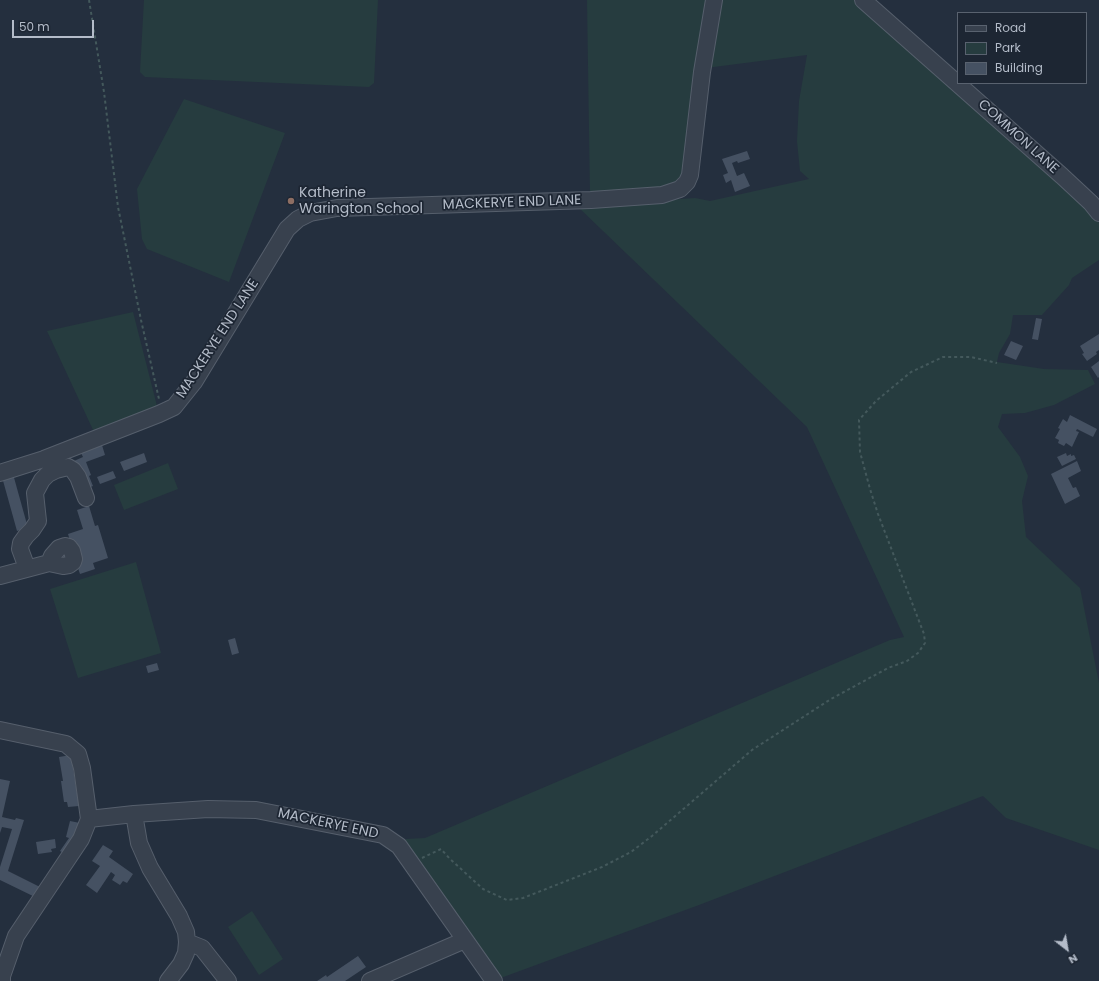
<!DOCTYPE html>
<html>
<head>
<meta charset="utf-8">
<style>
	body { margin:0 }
	#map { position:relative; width:1099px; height:981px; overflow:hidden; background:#242f3e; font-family:Poppins,sans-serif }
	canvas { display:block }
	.legend { position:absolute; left:957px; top:12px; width:130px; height:72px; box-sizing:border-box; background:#1d2633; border:1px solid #59626f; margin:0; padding:5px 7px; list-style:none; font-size:12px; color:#b4bcc9 }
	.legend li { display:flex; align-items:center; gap:8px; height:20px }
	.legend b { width:20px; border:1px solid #59626f }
	.north { position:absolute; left:1047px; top:929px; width:40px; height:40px; -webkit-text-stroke:3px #1d2633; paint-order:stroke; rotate:149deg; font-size:11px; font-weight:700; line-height:16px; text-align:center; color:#b4bcc9 }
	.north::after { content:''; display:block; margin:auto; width:14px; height:18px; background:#b4bcc9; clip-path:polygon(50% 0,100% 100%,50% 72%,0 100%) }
	.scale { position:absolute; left:12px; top:20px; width:82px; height:18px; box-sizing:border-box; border:2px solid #b4bcc9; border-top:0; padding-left:5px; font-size:12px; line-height:14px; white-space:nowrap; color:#b4bcc9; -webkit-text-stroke:3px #1d2633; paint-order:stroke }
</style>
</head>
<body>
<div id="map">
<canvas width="1099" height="981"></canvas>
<ul class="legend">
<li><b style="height:5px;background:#38414e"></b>Road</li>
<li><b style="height:11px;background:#263c3f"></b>Park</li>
<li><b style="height:11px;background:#455162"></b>Building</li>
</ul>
<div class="north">N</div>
<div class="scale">50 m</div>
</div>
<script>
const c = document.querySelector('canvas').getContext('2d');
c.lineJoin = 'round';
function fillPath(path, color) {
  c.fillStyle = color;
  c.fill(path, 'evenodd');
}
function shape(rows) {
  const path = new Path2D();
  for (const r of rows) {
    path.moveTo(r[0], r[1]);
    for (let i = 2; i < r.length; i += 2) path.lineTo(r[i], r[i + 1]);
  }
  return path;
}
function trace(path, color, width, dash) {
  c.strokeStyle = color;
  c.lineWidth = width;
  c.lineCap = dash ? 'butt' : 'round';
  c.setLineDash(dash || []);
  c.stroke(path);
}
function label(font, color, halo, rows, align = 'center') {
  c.font = font + ' Poppins,sans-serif';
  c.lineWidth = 3.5;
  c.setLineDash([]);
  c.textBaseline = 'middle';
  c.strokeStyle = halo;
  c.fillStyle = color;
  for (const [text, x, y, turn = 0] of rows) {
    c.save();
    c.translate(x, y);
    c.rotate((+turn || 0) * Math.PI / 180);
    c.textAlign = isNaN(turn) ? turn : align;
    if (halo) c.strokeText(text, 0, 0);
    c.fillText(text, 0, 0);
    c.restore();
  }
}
fillPath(shape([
	[144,0,378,0,374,83,369,87,145,77,140,72],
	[587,0,708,0,686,177,670,188,590,196],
	[719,0,858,0,1088,209,1099,223,1099,260,1072,278,1069,285,1042,315,1013,315,1010,334,999,353,997,362,1044,369,1088,370,1095,384,1054,405,1025,413,1002,414,998,427,1020,457,1028,476,1022,501,1026,537,1080,588,1099,683,1099,850,1006,818,983,796,699,905,498,979,406,848,406,839,425,838,890,640,904,637,807,427,577,206,695,198,710,201,809,179,800,171,797,141,799,101,807,55,706,68],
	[184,99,285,133,229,282,147,249,142,239,137,189],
	[133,312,157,406,94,432,47,331],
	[168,463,178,489,124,510,114,485],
	[136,562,161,653,78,678,50,589],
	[252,911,283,959,259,975,228,927]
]), '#263c3f');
fillPath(shape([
	[747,151,750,159,738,163,737,161,732,163,737,176,744,173,750,186,735,192,731,180,726,183,723,175,728,173,722,159],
	[1036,318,1042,319,1038,340,1032,339],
	[1099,334,1099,350,1096,352,1097,354,1087,361,1082,354,1084,353,1080,346],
	[1011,341,1023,346,1016,360,1004,355],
	[1099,361,1099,377,1098,378,1091,367],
	[1070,415,1097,429,1093,437,1077,429,1076,431,1079,432,1072,447,1066,443,1064,446,1058,443,1059,440,1055,438,1060,429,1058,428,1063,419,1067,422],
	[102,445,105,455,86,462,91,475,89,476,93,486,85,489,74,461,83,457,81,453],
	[144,453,147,462,124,471,120,462],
	[1066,453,1067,456,1071,454,1071,456,1074,455,1076,459,1062,466,1057,457],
	[1077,461,1081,471,1068,478,1073,488,1076,487,1080,496,1065,504,1051,474],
	[113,471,116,478,100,484,97,477],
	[13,474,28,528,17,531,2,477],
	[89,506,95,526,98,525,108,558,93,563,95,569,80,574,77,565,82,563,76,542,71,544,68,534,83,529,77,510],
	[235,638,239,653,232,655,228,640],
	[157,663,159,670,148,673,146,666],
	[71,755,79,806,68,807,67,802,64,802,61,781,63,781,59,757],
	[0,779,10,781,2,817,15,820,16,818,24,820,8,871,42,888,37,898,0,880,0,867,12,829,2,827,0,833],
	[70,821,80,823,67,855,60,851,69,838,66,837],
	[55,839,56,848,51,849,52,852,38,854,36,842],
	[103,845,113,851,109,857,133,874,127,883,123,881,120,885,112,880,115,875,111,872,97,893,86,885,100,866,92,861],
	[358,956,366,967,345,981,317,981,326,975,327,977]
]), '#455162');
const minor = shape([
	[863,0,1062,176,1091,203,1099,213],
	[0,473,44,459,159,414,174,407,194,382,287,229,298,219,310,213,337,208,591,200,662,195,680,189,687,182,690,175,702,72,714,0],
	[27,568,20,549,21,543,26,536,32,530,38,521,35,493,42,480,48,474,56,470,68,467,73,470,78,477,86,498],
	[0,576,49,563,63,566,69,565,73,562,74,559,72,551,69,547,65,546,59,548,52,556,49,563],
	[0,730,66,744,78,754,82,768,89,819,81,839,16,936,2,976,2,981],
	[134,814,139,843,150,868,179,916,186,932,187,942,202,948,228,981],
	[89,819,134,814,208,809,256,810,383,835,399,846,494,981],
	[168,981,181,964,186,953,187,942],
	[370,981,465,940]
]);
trace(minor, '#565f6c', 18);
trace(shape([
	[89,0,104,92,118,207,141,320,159,399],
	[422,858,441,849,450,859,483,889,507,900,523,898,602,867,631,852,652,836,752,750,831,699,888,668,907,661,918,653,925,643,924,634,878,514,870,489,860,452,859,420,876,401,911,372,943,357,971,357,997,363]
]), '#44595c', 2, [3, 3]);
trace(minor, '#38414e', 16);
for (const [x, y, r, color] of [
	[291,201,4,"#8d6e63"]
]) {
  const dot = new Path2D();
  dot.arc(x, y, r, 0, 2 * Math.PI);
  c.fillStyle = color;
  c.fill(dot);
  trace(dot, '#1d2633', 1.5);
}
label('14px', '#b4bcc9', '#1d2633', [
	["COMMON LANE",1018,137,42],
	["MACKERYE END LANE",512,203,-2],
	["MACKERYE END LANE",218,339,-57],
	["MACKERYE END",328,824,12]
]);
label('14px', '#b4bcc9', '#1d2633', [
	["Katherine",299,193],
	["Warington School",299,209]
], 'left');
</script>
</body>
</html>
